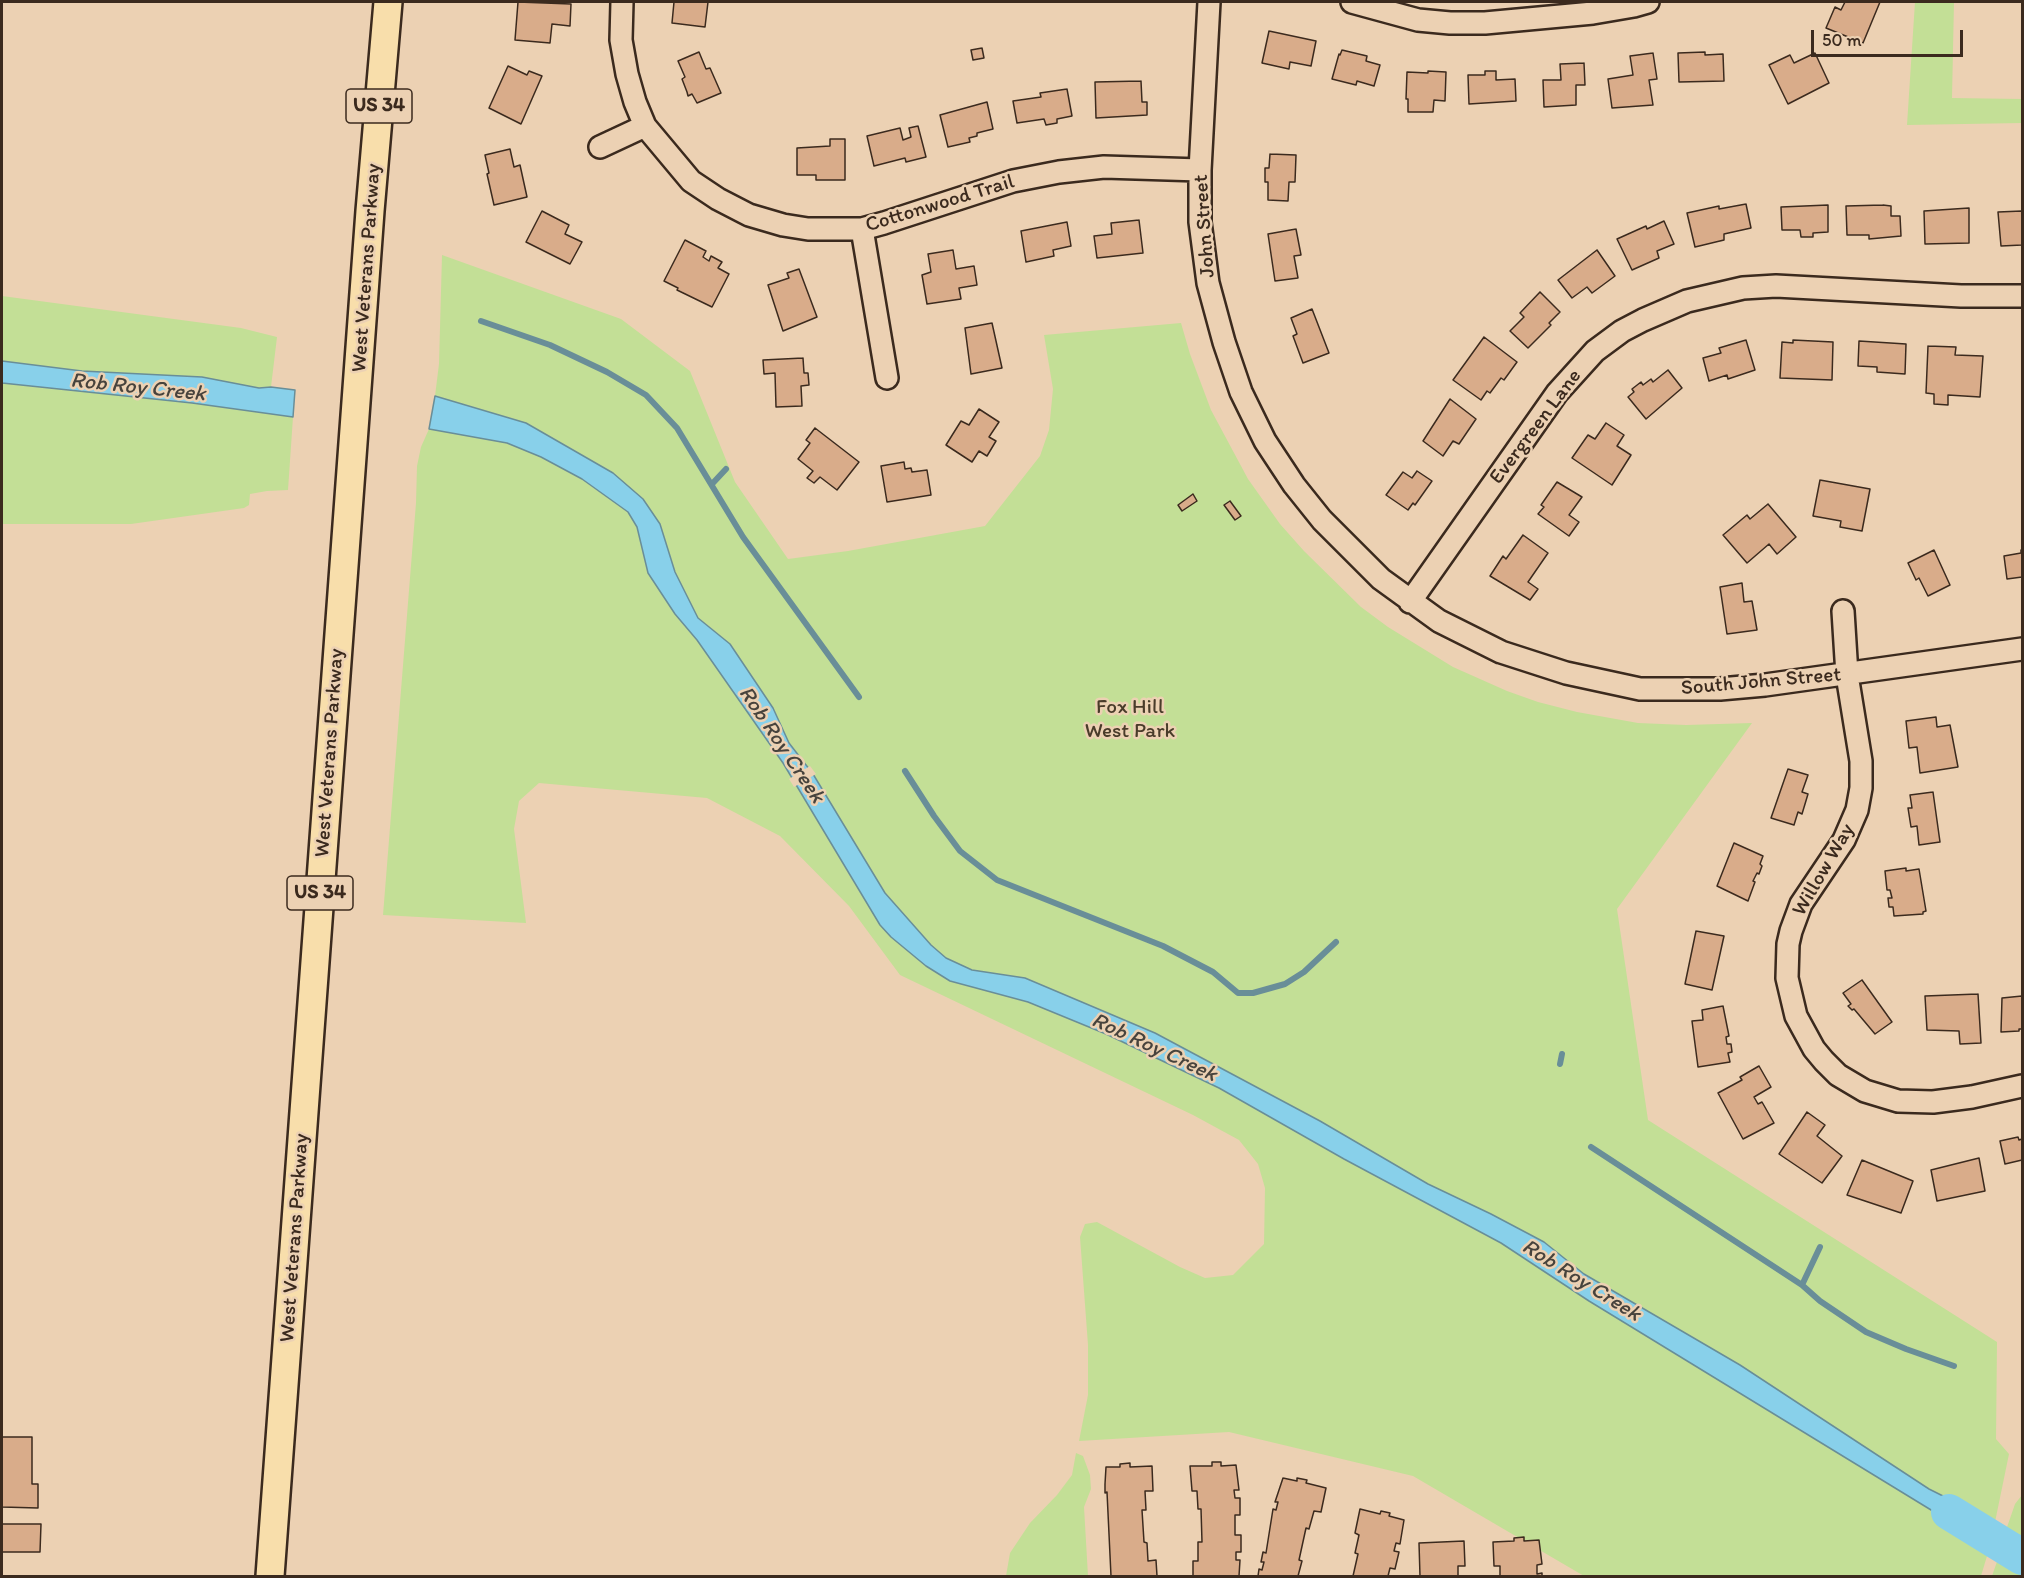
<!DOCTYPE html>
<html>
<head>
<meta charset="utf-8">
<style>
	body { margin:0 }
	#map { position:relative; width:2024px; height:1578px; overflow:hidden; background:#ecd1b3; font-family:Itim,sans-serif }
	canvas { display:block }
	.frame { position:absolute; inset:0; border:3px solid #3b2a1e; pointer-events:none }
	.scale { position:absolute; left:1811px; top:30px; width:152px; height:27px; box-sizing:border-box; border:3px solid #3b2a1e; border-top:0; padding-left:8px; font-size:18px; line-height:21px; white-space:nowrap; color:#3b2a1e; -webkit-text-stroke:4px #ecd1b3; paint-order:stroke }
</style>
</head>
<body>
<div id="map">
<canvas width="2024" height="1578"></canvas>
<div class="frame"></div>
<div class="scale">50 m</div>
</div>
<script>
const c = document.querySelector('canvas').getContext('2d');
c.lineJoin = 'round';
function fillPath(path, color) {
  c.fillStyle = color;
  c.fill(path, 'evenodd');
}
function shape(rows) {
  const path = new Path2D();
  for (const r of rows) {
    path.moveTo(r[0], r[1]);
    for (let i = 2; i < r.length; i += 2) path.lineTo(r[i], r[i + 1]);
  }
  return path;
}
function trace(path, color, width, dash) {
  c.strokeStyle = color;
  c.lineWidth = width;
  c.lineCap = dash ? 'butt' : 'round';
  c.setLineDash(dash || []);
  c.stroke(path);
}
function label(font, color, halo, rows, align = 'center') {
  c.font = font + ' Itim,sans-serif';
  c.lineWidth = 5;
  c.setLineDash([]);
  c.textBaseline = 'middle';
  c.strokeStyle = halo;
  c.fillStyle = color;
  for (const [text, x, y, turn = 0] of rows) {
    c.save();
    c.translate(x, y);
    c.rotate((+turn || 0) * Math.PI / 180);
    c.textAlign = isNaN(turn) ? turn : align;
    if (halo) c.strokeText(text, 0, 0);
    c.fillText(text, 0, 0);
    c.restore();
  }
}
fillPath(shape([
	[1915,2,1954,2,1952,98,2022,99,2022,123,1907,125],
	[442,255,621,319,690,371,735,482,788,559,848,551,985,526,1040,456,1049,430,1053,389,1044,335,1181,323,1190,354,1211,410,1248,479,1280,524,1304,551,1361,607,1388,627,1453,667,1507,691,1538,702,1577,712,1638,723,1686,725,1752,723,1617,909,1648,1120,1997,1342,1996,1439,2009,1454,1995,1522,1929,1489,1740,1365,1584,1274,1544,1242,1491,1214,1428,1184,1025,978,972,970,946,958,931,945,885,893,813,774,789,743,773,708,730,644,698,618,675,572,660,524,582,455,526,423,435,396,439,364],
	[2,296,241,328,277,337,271,387,259,388,202,377,82,371,2,361],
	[2,383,192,403,293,417,288,490,267,491,250,494,249,505,244,508,131,524,2,524],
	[429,429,507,443,541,457,582,479,628,512,637,527,648,573,675,614,697,640,783,763,861,894,891,937,950,981,1028,1002,1106,1034,1219,1088,1344,1159,1501,1243,1589,1301,1990,1546,1981,1576,1584,1576,1413,1476,1229,1432,1079,1441,1088,1395,1088,1345,1080,1237,1085,1224,1097,1222,1180,1267,1205,1278,1233,1275,1264,1244,1265,1188,1258,1164,1239,1140,1193,1115,900,975,849,906,780,836,707,798,539,783,519,801,514,829,526,923,383,915,416,503,417,466,421,447],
	[1076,1453,1083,1456,1090,1475,1091,1489,1084,1507,1088,1576,1006,1576,1010,1553,1030,1523,1057,1495,1072,1475],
	[2022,1495,2022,1545,2005,1533,2015,1504],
	[2000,1553,2022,1567,2022,1576,1992,1576]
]), '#c3df96');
const water = shape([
	[2,361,82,371,202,377,259,388,271,387,295,390,293,417,192,403,2,383,2,361],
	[435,396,526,423,613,473,643,499,660,524,675,572,698,618,730,644,773,708,789,743,813,774,885,893,931,945,946,958,972,970,1025,978,1155,1033,1320,1121,1428,1184,1491,1214,1544,1242,1584,1274,1740,1365,1929,1489,1995,1522,1990,1546,1589,1301,1501,1243,1344,1159,1219,1088,1106,1034,1028,1002,950,981,926,966,891,937,880,925,783,763,697,640,675,614,648,573,637,527,628,512,582,479,541,457,507,443,429,429,435,396],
	[2005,1533,2022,1545,2022,1567,2000,1553,2005,1533]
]);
fillPath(water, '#88d0ea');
trace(water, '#698e98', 1.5);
fillPath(shape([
	[810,766,816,774,794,787,789,779]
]), '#ecd1b3');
trace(shape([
	[481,321,550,345,607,372,646,395,677,428,743,537,859,697],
	[712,484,726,469],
	[905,771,934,816,960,851,997,880,1163,946,1213,972,1238,993,1253,993,1285,984,1304,972,1336,942],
	[1560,1064,1562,1054],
	[1591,1147,1802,1285,1820,1301,1866,1332,1906,1349,1954,1366],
	[1802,1285,1820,1247]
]), '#698e98', 6);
trace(shape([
	[1949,1512,2022,1557]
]), '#88d0ea', 36);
const building = shape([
	[518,2,571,4,570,26,552,24,550,43,515,40,518,2],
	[674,2,708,2,705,27,672,23,674,2],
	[1845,2,1880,2,1863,43,1826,28,1835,7,1841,10,1845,2],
	[1269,31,1316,41,1311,66,1290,62,1289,69,1262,63,1269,31],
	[982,48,984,58,973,60,971,50,982,48],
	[1342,50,1367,56,1366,61,1380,65,1374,86,1357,81,1356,85,1332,79,1339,54,1340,55,1342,50],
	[699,52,706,69,710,68,721,93,697,103,692,94,688,96,687,92,682,79,685,77,678,61,699,52],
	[1705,52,1705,55,1723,54,1724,81,1679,82,1678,53,1705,52],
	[1653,53,1657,79,1649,80,1653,105,1612,108,1608,79,1633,75,1630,56,1653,53],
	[1815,53,1829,83,1788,104,1769,65,1790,55,1794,63,1815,53],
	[1584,63,1585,85,1576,85,1576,105,1544,107,1543,80,1561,80,1560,64,1584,63],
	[508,66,527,75,529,71,542,76,521,124,489,108,508,66],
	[1428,71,1446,72,1445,101,1434,100,1433,112,1408,112,1408,99,1406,99,1407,72,1428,73,1428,71],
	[1485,71,1496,71,1496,80,1515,79,1516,101,1469,104,1468,75,1485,75,1485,71],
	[1141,81,1142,102,1147,102,1147,115,1096,118,1095,82,1141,81],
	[1067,89,1072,116,1057,119,1057,123,1046,125,1044,119,1017,123,1013,101,1041,97,1040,93,1067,89],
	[987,102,993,129,977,133,977,136,969,138,970,142,948,147,940,115,987,102],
	[918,126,926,157,906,162,905,158,874,166,867,136,900,128,903,140,911,137,909,128,918,126],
	[830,139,845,139,845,180,816,180,816,175,797,175,797,148,830,146,830,139],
	[510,149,514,167,520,165,527,197,494,205,487,174,489,173,485,155,510,149],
	[1270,154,1296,155,1295,182,1289,182,1288,201,1268,200,1268,182,1265,182,1265,168,1269,168,1270,154],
	[1746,204,1751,228,1724,234,1724,240,1695,247,1687,213,1719,206,1719,209,1746,204],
	[1828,205,1828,232,1813,233,1813,237,1801,237,1800,230,1782,230,1781,207,1828,205],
	[1883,205,1891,206,1891,216,1900,216,1901,236,1869,239,1869,235,1847,235,1846,206,1883,205],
	[1969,208,1969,243,1925,244,1924,211,1969,208],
	[542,211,569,225,565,234,582,242,570,264,526,242,542,211],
	[2022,211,2022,245,2001,246,1998,212,2022,211],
	[1139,220,1143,253,1097,258,1094,236,1112,234,1111,223,1139,220],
	[1664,221,1674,244,1657,251,1659,258,1632,270,1617,239,1646,226,1647,229,1664,221],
	[1067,222,1071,246,1053,250,1054,256,1026,262,1021,231,1067,222],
	[1296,229,1301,255,1294,256,1298,278,1275,281,1268,234,1296,229],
	[685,240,706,251,703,257,709,261,711,256,722,262,718,268,729,274,712,307,677,290,678,288,664,281,685,240],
	[953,250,956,269,974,266,977,285,959,288,961,299,927,304,922,275,931,272,928,254,953,250],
	[1597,250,1615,276,1592,293,1587,287,1572,298,1558,280,1597,250],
	[799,269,817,317,783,331,768,285,789,278,787,273,799,269],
	[1540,292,1560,312,1549,323,1551,325,1528,348,1510,331,1524,317,1520,313,1540,292],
	[1312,309,1329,353,1303,363,1293,336,1297,334,1291,318,1312,309],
	[992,323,1002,368,971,374,965,328,992,323],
	[1484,337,1517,362,1504,380,1501,378,1490,393,1487,391,1481,400,1453,380,1484,337],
	[1746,340,1755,370,1728,379,1727,375,1709,381,1703,358,1721,353,1719,348,1746,340],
	[1793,340,1833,342,1832,380,1780,378,1782,342,1793,343,1793,340],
	[1859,341,1906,344,1905,374,1877,372,1877,367,1858,366,1859,341],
	[1928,346,1956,347,1955,355,1983,356,1980,397,1948,395,1948,405,1934,404,1934,394,1926,393,1928,346],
	[803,358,804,373,808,373,809,385,801,386,802,406,776,407,775,373,764,374,763,360,803,358],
	[1668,370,1682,388,1646,419,1628,397,1634,392,1632,389,1641,382,1643,385,1651,379,1653,382,1668,370],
	[1450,399,1476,419,1459,444,1453,441,1443,456,1423,441,1450,399],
	[979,409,999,422,989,437,996,441,987,456,979,451,972,462,946,445,961,421,969,425,979,409],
	[1606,423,1624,435,1617,446,1631,455,1612,485,1572,458,1588,435,1595,439,1606,423],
	[815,428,859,462,837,490,820,477,814,483,807,478,813,471,798,459,810,443,806,440,815,428],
	[904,462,905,469,911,468,912,472,927,470,931,495,887,502,881,466,904,462],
	[1417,471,1432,481,1415,505,1413,503,1408,510,1386,495,1403,472,1412,478,1417,471],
	[1820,480,1870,489,1862,531,1840,527,1841,521,1813,516,1820,480],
	[1557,482,1582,497,1569,515,1579,522,1569,536,1538,514,1544,507,1541,505,1557,482],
	[1193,494,1197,501,1182,511,1178,505,1193,494],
	[1230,501,1241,516,1235,520,1224,505,1230,501],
	[1768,504,1796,537,1777,554,1769,544,1747,563,1723,535,1747,515,1750,519,1768,504],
	[1523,535,1548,553,1528,582,1538,589,1530,600,1490,576,1503,556,1506,559,1523,535],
	[1934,550,1950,585,1928,596,1919,578,1916,580,1908,563,1934,550],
	[2021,550,2022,550,2022,577,2007,579,2004,556,2021,553,2021,550],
	[1742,583,1744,602,1752,601,1757,630,1727,634,1720,587,1742,583],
	[1936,717,1937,727,1950,725,1958,767,1920,773,1917,747,1909,748,1906,721,1936,717],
	[1788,769,1808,775,1802,792,1808,794,1802,814,1798,812,1794,825,1771,818,1788,769],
	[1933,792,1940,842,1919,845,1917,826,1911,827,1908,808,1912,808,1910,795,1933,792],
	[1734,843,1763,856,1760,864,1762,866,1759,874,1757,873,1753,881,1755,882,1748,901,1717,886,1734,843],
	[1906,868,1906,871,1919,869,1926,911,1923,912,1923,914,1894,916,1893,907,1889,907,1888,898,1892,898,1890,890,1887,890,1885,871,1906,868],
	[1696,931,1724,936,1712,990,1685,984,1696,931],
	[1862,980,1892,1022,1875,1034,1854,1009,1852,1010,1848,1006,1851,1004,1843,993,1862,980],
	[1978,994,1981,1043,1960,1044,1959,1031,1927,1030,1925,996,1978,994],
	[2022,996,2022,1029,2019,1029,2019,1031,2001,1032,2002,998,2022,996],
	[1723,1006,1729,1036,1726,1037,1727,1044,1731,1044,1732,1052,1728,1053,1730,1062,1698,1067,1692,1021,1703,1020,1702,1010,1723,1006],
	[1759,1066,1771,1087,1754,1097,1758,1104,1762,1102,1774,1123,1743,1139,1718,1093,1742,1080,1740,1077,1759,1066],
	[1807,1112,1825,1125,1817,1136,1842,1156,1822,1183,1779,1154,1807,1112],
	[2018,1137,2019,1140,2022,1139,2022,1160,2005,1164,2000,1141,2018,1137],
	[1979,1158,1985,1191,1937,1201,1931,1170,1979,1158],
	[1862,1160,1913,1181,1901,1213,1847,1195,1862,1160],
	[2,1437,32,1437,32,1484,38,1484,38,1508,2,1507,2,1437],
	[1212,1462,1221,1462,1221,1466,1236,1465,1239,1490,1234,1490,1235,1498,1240,1498,1240,1515,1235,1515,1235,1535,1241,1535,1241,1552,1236,1552,1236,1560,1240,1560,1239,1576,1193,1576,1193,1561,1198,1561,1198,1542,1202,1542,1201,1509,1198,1509,1197,1491,1192,1491,1190,1466,1212,1466,1212,1462],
	[1130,1463,1130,1467,1152,1466,1153,1491,1145,1491,1146,1510,1142,1510,1144,1542,1147,1543,1148,1561,1156,1560,1157,1576,1111,1576,1107,1492,1105,1493,1105,1484,1106,1467,1120,1467,1120,1464,1130,1463],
	[1283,1478,1297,1481,1297,1478,1307,1480,1306,1483,1326,1488,1321,1512,1314,1511,1309,1529,1306,1528,1299,1560,1302,1561,1298,1576,1258,1576,1259,1569,1262,1570,1264,1562,1261,1562,1263,1552,1266,1553,1273,1509,1276,1510,1278,1502,1275,1502,1283,1478],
	[1360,1509,1380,1514,1381,1511,1390,1513,1389,1516,1404,1520,1400,1544,1396,1543,1394,1551,1399,1552,1395,1569,1390,1568,1388,1576,1353,1576,1358,1554,1355,1553,1359,1535,1355,1533,1360,1509],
	[2,1524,41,1524,40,1552,2,1552,2,1524],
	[1524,1537,1524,1541,1539,1540,1542,1564,1537,1565,1537,1574,1542,1573,1542,1576,1500,1576,1500,1566,1494,1566,1493,1542,1514,1541,1514,1538,1524,1537],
	[1464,1541,1465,1566,1458,1566,1458,1576,1420,1576,1419,1543,1464,1541]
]);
fillPath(building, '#d9ac8a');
trace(building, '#3b2a1e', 1.5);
const minor = shape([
	[622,2,621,40,627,74,635,102,645,126,691,181,718,199,749,215,783,225,808,229,862,229,884,223,1013,181,1059,172,1104,167,1200,170],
	[1209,2,1200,170,1200,222,1208,283,1224,342,1241,392,1265,441,1294,485,1322,520,1381,579,1439,621,1501,652,1566,673,1640,689,1720,689,1765,685,2022,649],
	[1352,2,1418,20,1450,23,1485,23,1593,13,1634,6,1648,2],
	[600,147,645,126],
	[862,229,887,378],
	[1410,602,1557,393,1595,351,1622,331,1643,320,1687,301,1743,288,1776,286,1961,296,2022,296],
	[1843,611,1847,675,1861,761,1861,788,1857,810,1844,840,1801,904,1791,931,1788,944,1787,978,1796,1016,1814,1049,1824,1061,1838,1075,1865,1091,1898,1101,1933,1102,1972,1097,2022,1086]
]);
const major = shape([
	[270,1576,370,211,388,2]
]);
trace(minor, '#3b2a1e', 26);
trace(major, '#3b2a1e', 32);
trace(minor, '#ecd1b3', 21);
trace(major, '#f8deab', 27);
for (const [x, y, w] of [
	[379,106,66],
	[320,893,66]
]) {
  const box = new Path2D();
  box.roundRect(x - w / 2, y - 17, w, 34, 4.5);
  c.fillStyle = '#ecd1b3';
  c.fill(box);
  trace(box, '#3b2a1e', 1.5);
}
label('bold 20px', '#3b2a1e', null, [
	["US 34",379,106],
	["US 34",320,893]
]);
label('21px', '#3b2a1e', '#ecd1b3', [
	["Cottonwood Trail",940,204,-17],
	["John Street",1205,226,-94],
	["West Veterans Parkway",367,268,-86],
	["Evergreen Lane",1536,427,-53],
	["South John Street",1761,682,-5],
	["West Veterans Parkway",330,753,-86],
	["Willow Way",1824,870,-60],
	["West Veterans Parkway",295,1238,-86]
]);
label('21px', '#493c2a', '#ecd1b3', [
	["Fox Hill",1130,708],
	["West Park",1130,732]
]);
label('italic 22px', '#47433d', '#ecd1b3', [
	["Rob Roy Creek",138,388,6],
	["Rob Roy Creek",781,745,56],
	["Rob Roy Creek",1154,1048,25],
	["Rob Roy Creek",1581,1281,32]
]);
</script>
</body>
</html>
